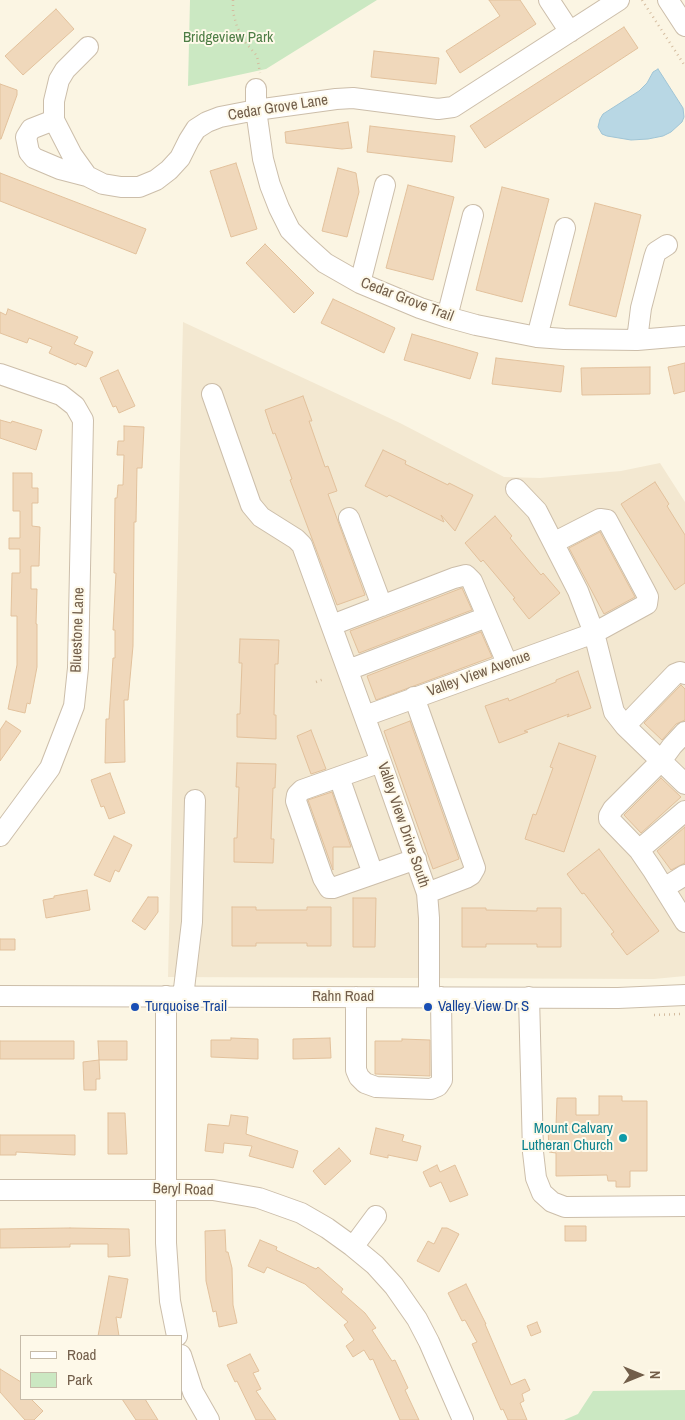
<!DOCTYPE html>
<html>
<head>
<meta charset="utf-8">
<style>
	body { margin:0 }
	#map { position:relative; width:685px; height:1420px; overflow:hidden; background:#fbf5e3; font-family:"Archivo Narrow",sans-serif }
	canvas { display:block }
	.legend { position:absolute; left:20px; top:1335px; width:162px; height:65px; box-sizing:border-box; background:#fef9e9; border:1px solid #c6bba9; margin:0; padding:6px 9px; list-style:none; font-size:15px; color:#725e4a }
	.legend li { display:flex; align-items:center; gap:10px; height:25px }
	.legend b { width:25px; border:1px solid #c6bba9 }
	.north { position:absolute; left:615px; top:1350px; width:50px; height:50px; -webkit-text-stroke:4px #fef9e9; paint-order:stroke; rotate:90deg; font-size:14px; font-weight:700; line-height:20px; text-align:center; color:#725e4a }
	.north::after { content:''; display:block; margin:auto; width:18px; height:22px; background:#725e4a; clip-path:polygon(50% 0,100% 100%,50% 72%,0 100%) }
</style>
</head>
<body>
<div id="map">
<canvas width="685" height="1420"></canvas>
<ul class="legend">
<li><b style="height:6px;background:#fff"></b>Road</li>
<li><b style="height:14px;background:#cbe8c2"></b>Park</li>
</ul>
<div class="north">N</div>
</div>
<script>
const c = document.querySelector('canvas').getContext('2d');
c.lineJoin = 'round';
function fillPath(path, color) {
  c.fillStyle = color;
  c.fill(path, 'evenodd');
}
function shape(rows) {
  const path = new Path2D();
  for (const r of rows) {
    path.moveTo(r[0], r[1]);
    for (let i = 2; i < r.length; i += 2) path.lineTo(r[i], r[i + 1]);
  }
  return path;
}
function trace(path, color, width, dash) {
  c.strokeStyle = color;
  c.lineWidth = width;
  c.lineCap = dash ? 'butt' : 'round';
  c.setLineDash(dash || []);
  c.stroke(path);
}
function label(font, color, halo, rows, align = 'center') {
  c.font = font + ' "Archivo Narrow",sans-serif';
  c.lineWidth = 4;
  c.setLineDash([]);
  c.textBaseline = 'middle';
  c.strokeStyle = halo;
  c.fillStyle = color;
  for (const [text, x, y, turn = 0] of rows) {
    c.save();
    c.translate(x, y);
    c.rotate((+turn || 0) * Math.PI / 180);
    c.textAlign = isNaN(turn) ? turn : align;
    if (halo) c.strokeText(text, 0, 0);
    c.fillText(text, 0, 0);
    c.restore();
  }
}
fillPath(shape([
	[183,322,400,423,504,477,540,478,621,471,660,463,685,502,685,976,654,979,168,977]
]), '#f3e8d1');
fillPath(shape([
	[190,0,377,0,266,69,188,86],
	[685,1390,685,1420,564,1420,578,1414,593,1391]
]), '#cbe8c2');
const water = shape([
	[658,69,683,108,684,117,682,122,671,132,663,136,648,139,631,140,607,136,602,134,598,127,600,119,603,114,639,91,647,83,653,72,658,69]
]);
fillPath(water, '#b8d7e4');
trace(water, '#9fc4d5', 1);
const building = shape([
	[489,0,520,0,536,24,460,73,446,51,500,16,489,0],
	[56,9,74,29,23,75,5,56,56,9],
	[624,27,638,48,485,148,470,126,624,27],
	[374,51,439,58,436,84,371,77,374,51],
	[0,84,17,90,17,95,1,139,0,139,0,84],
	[348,122,352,148,342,149,286,143,285,132,348,122],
	[370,126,455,136,452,162,367,152,370,126],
	[236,163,257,229,231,237,210,171,236,163],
	[338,168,356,173,359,192,347,237,322,231,338,168],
	[0,173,146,229,136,254,0,201,0,173],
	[408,185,454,197,433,280,386,268,408,185],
	[502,187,549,199,522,302,476,290,502,187],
	[595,203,641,215,616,317,569,305,595,203],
	[265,244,314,293,294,313,246,263,265,244],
	[333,299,395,328,384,353,321,323,333,299],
	[8,309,78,337,74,344,93,352,86,367,77,363,76,365,49,353,52,347,29,338,27,343,0,333,0,312,6,315,8,309],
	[412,334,478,353,470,379,404,360,412,334],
	[496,358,564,366,561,392,492,384,496,358],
	[685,363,685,391,674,394,668,367,685,363],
	[650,367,650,394,582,395,581,368,650,367],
	[118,370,135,406,119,413,116,406,113,407,100,378,118,370],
	[303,396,312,421,309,421,325,467,328,466,337,491,328,494,365,595,337,605,290,480,292,479,275,433,273,434,265,410,303,396],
	[0,420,11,423,12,421,42,430,36,450,0,438,0,420],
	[124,426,144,427,142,468,137,468,136,522,134,522,133,646,128,700,124,700,125,762,105,763,106,719,109,719,113,658,115,658,115,630,113,630,116,573,114,573,115,498,117,498,118,485,123,485,124,455,117,455,118,441,124,441,124,426],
	[383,450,406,461,405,464,448,485,449,483,473,495,455,531,441,515,444,522,389,495,387,497,365,486,383,450],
	[13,473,32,473,32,488,38,488,38,503,32,503,32,526,40,527,39,566,31,566,31,589,37,589,36,624,37,624,37,667,30,704,27,703,25,713,8,709,17,665,17,616,11,616,12,573,20,573,20,549,9,549,9,538,20,538,20,511,13,511,13,473],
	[655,482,669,504,667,506,685,535,685,583,675,590,621,504,655,482],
	[495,516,512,536,510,538,541,575,543,573,560,593,529,619,513,599,515,598,483,560,481,562,465,543,495,516],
	[600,532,635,597,604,614,569,548,600,532],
	[462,588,472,610,359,653,350,631,462,588],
	[481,632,492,657,376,700,367,676,481,632],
	[240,639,279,640,278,664,275,664,274,715,276,715,276,739,237,737,237,714,240,714,242,663,239,663,240,639],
	[578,671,591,708,567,717,569,714,524,731,528,732,499,743,485,706,508,698,509,701,556,682,556,680,578,671],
	[681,685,685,689,685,720,676,724,662,740,644,723,681,685],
	[6,721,21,731,0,761,0,730,6,721],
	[410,721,459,859,433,869,384,731,410,721],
	[311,730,326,769,311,774,297,736,311,730],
	[559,743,596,756,564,852,525,839,533,814,536,815,553,768,550,767,559,743],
	[237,763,276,764,275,788,273,788,271,839,274,839,273,863,234,862,234,838,237,838,239,787,236,787,237,763],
	[110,773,125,813,109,819,104,806,101,807,91,780,110,773],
	[661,778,681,797,641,833,624,815,661,778],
	[332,792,351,847,333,847,333,870,308,800,332,792],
	[685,827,685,863,671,870,657,851,685,827],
	[114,836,132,845,119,872,115,870,110,882,94,875,114,836],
	[599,849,659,931,627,955,611,934,614,932,584,893,582,894,567,874,599,849],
	[87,890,90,910,46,918,43,900,54,898,54,896,87,890],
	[148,897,158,897,158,912,145,930,132,921,148,897],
	[353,898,376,898,375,947,353,947,353,898],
	[232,907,256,907,256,910,307,910,307,907,331,907,331,946,307,946,307,943,256,943,256,946,232,946,232,907],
	[462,908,486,908,486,910,537,911,537,908,561,908,561,947,537,947,537,944,486,944,486,947,462,947,462,908],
	[0,939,15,939,15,950,0,950,0,939],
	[231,1038,258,1039,258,1059,211,1057,211,1040,231,1040,231,1038],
	[330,1038,331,1058,293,1059,293,1039,330,1038],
	[402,1039,430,1040,430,1076,375,1074,375,1041,402,1041,402,1039],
	[0,1041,74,1041,74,1059,0,1059,0,1041],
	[98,1041,127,1041,127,1060,99,1060,98,1041],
	[99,1060,100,1079,96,1079,96,1090,84,1090,83,1062,99,1060],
	[599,1096,622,1096,622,1101,647,1101,647,1171,630,1171,630,1187,616,1187,616,1181,608,1181,607,1175,556,1176,556,1153,549,1152,548,1127,556,1126,557,1098,576,1098,576,1115,599,1115,599,1096],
	[108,1113,125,1113,127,1154,108,1154,108,1113],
	[231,1115,248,1117,246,1134,298,1151,293,1168,249,1156,252,1146,224,1143,223,1153,205,1151,208,1124,229,1126,231,1115],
	[376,1128,404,1135,402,1141,421,1146,417,1161,388,1155,388,1158,370,1154,376,1128],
	[0,1135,75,1135,75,1155,16,1152,16,1155,0,1155,0,1135],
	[339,1148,351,1161,325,1185,313,1171,339,1148],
	[437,1165,440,1172,455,1165,468,1195,450,1202,441,1182,430,1187,423,1172,437,1165],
	[565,1226,586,1226,586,1241,565,1241,565,1226],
	[70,1228,129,1229,130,1256,108,1257,108,1244,70,1244,70,1247,0,1248,0,1229,70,1228],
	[442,1228,447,1228,459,1234,439,1272,417,1261,428,1241,434,1244,442,1228],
	[225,1230,226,1252,228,1252,232,1268,233,1305,237,1323,219,1327,216,1311,213,1312,206,1281,205,1231,225,1230],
	[260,1240,277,1247,276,1250,316,1269,318,1267,343,1289,341,1292,365,1313,376,1328,372,1330,392,1361,395,1360,408,1388,405,1390,419,1420,400,1420,373,1359,370,1360,364,1350,353,1357,346,1346,354,1340,344,1325,348,1322,305,1284,267,1267,264,1273,248,1266,260,1240],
	[109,1276,128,1279,121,1318,116,1317,119,1336,98,1336,109,1276],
	[466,1284,486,1324,485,1324,511,1385,525,1379,530,1390,522,1394,524,1401,520,1403,527,1420,508,1420,503,1409,501,1410,472,1344,477,1342,465,1320,462,1321,448,1293,466,1284],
	[537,1322,541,1332,531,1336,527,1326,537,1322],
	[250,1354,259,1371,253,1373,261,1389,256,1391,276,1420,256,1420,237,1381,235,1382,227,1365,250,1354],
	[0,1369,21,1382,21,1399,31,1399,43,1411,34,1420,25,1420,0,1392,0,1369],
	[122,1399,145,1399,158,1420,136,1420,122,1399]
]);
fillPath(building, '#f0d8bb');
trace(building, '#e2c19c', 1);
const minor = shape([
	[549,0,570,32],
	[668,0,685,26],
	[88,47,65,70,59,80,54,101,54,120,72,155,87,176,103,184,121,187,139,187,156,180,169,170,180,158,189,140,196,129,207,122,220,117,256,110,336,99,353,98,438,109,453,107,619,0],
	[256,89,256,110,263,159,270,185,279,208,290,230,305,245,325,263,360,283,420,308,447,317,476,325,537,337,564,339,637,340,685,336],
	[54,120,31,129,26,137,29,152,34,158,60,169,87,176],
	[360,283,385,185],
	[447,317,473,215],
	[537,337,565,228],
	[637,340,641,308,654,258,656,252,667,245],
	[0,374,61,395,75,406,83,420,78,668,74,706,50,768,0,836],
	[212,394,251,505,261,517,296,539,302,545,381,762,427,893,429,918,429,997],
	[516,489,537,511,578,591,594,633,614,712,625,726,685,784],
	[349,518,382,606],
	[332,625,454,578,466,575,472,581,507,663],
	[348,670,487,617],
	[414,697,475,868,471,875,466,878,427,893],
	[365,716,594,633,647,604,648,597,645,591,607,520,600,519,555,542],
	[625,726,675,674,680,672,685,674],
	[685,732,672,746,661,761,613,809,609,816,609,819,639,850,652,869,685,922],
	[381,762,302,790,297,795,296,801,323,878,329,888,333,888,416,859],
	[339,777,373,874],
	[639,850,685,811],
	[664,888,685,875],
	[0,996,618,998,685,995],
	[166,996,166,1243,170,1301,177,1336],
	[183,997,192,922,195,800],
	[356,997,356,1070,359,1077,365,1083,376,1087,431,1089,438,1086,442,1080,441,997],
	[529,997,533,1152,536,1178,542,1193,552,1202,565,1207,685,1206],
	[0,1190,213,1190,259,1198,301,1213,327,1228,352,1246,375,1265,394,1286,417,1319,429,1342,463,1420],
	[353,1247,376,1216],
	[181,1355,193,1392,209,1420]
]);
trace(minor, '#ccbeaa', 22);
trace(shape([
	[233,0,233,12,237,27,246,43,257,56,260,73],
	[642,0,685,66],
	[316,682,324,679],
	[654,1015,681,1014]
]), '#d4bc9f', 2.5, [1, 4]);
trace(minor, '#fff', 20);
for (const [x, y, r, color] of [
	[135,1007,5,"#1a4fb4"],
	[428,1007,5,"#1a4fb4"],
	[623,1138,5,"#0f9aa8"]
]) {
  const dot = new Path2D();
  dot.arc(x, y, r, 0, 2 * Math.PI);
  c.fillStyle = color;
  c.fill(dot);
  trace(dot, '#fef9e9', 2);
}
label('15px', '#4d7d45', '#fef9e9', [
	["Bridgeview Park",228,38]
]);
label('15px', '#725e4a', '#fef9e9', [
	["Cedar Grove Lane",278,108,-9],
	["Cedar Grove Trail",407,300,21],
	["Bluestone Lane",78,630,-88],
	["Valley View Avenue",479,674,-20],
	["Valley View Drive South",403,825,71],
	["Rahn Road",343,997],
	["Beryl Road",183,1190,2]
]);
label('15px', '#164399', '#fef9e9', [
	["Turquoise Trail",145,1007],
	["Valley View Dr S",438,1007]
], 'left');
label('15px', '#0d838f', '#fef9e9', [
	["Mount Calvary",613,1129],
	["Lutheran Church",613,1146]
], 'right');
</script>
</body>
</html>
